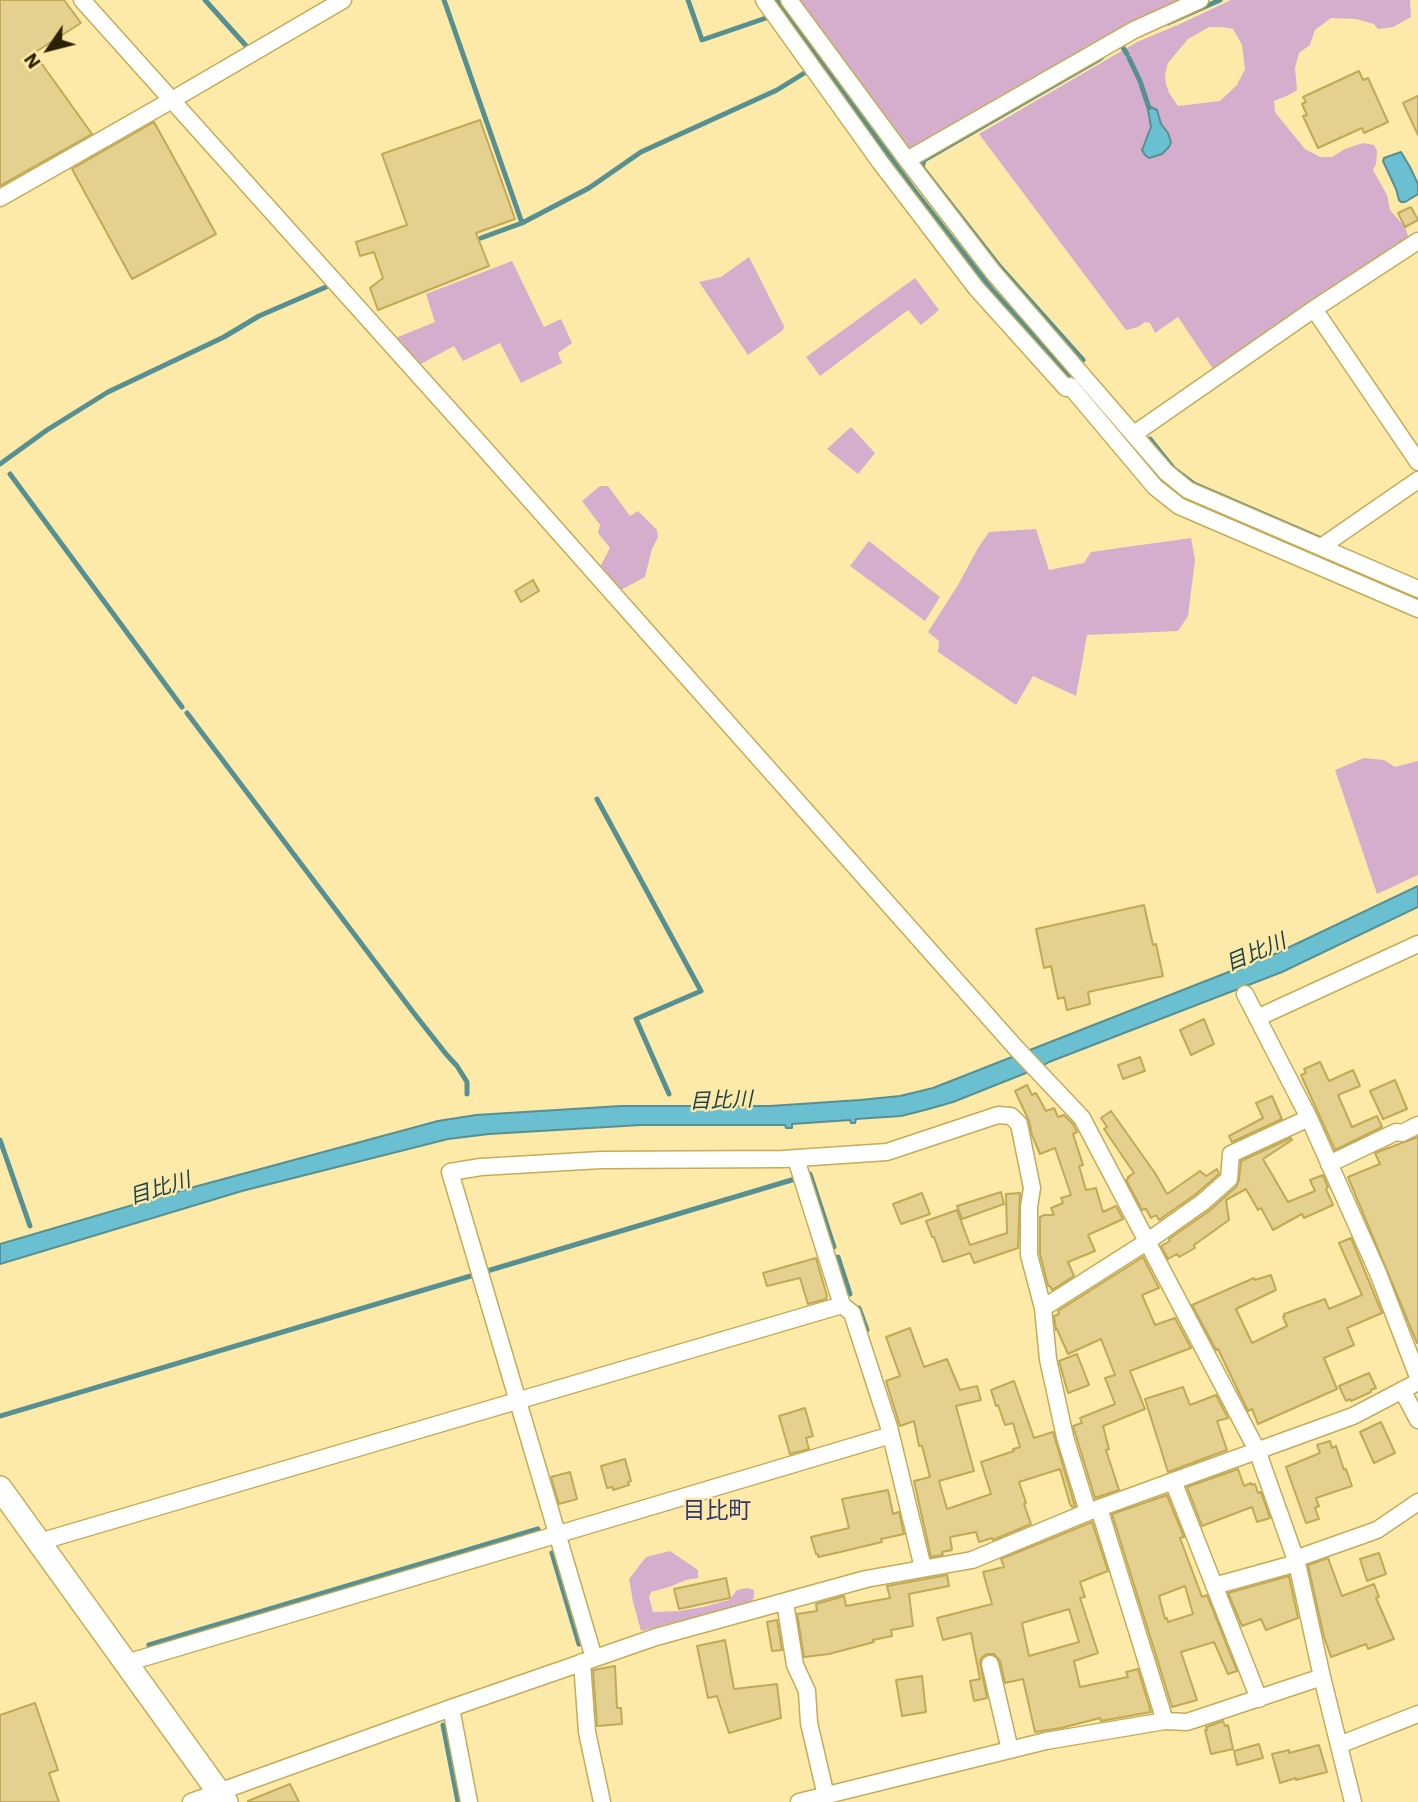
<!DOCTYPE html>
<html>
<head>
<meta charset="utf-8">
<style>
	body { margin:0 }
	#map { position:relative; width:1418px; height:1802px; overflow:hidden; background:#fdeaa8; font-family:"IBM Plex Sans",sans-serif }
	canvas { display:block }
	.north { position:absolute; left:14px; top:14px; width:70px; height:70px; -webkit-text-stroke:5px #fdeaa8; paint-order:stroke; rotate:235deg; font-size:19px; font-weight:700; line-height:28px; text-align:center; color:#2c2200 }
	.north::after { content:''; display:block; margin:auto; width:24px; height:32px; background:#2c2200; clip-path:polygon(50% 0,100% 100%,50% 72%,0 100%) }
</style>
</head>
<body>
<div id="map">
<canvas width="1418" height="1802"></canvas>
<div class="north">N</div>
</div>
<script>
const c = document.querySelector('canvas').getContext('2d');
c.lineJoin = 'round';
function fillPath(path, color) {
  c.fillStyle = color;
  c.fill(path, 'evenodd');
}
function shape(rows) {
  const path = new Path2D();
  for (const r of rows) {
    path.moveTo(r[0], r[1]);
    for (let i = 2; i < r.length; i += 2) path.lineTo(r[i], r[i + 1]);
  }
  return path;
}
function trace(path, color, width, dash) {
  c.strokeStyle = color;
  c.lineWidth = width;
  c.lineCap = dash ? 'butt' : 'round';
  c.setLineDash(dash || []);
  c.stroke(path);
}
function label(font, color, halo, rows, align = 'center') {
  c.font = font + ' "IBM Plex Sans","Noto Sans JP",sans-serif';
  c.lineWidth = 5;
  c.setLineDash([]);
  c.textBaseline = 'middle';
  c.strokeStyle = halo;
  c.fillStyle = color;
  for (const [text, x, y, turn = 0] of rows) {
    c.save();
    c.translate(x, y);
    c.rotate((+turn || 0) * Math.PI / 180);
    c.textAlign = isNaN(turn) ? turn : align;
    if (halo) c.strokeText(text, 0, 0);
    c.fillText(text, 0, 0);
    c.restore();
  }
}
fillPath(shape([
	[798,0,1180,0,1130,23,909,150],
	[1231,0,1410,0,1411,17,1393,27,1378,29,1374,24,1356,19,1331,18,1315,30,1310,45,1299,53,1295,68,1297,90,1289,95,1274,101,1275,112,1287,127,1305,149,1320,157,1332,157,1345,149,1363,143,1374,145,1377,151,1376,164,1373,170,1387,195,1390,210,1405,227,1409,239,1215,372,1178,317,1155,333,1150,323,1145,322,1138,327,1126,330,979,134,1137,42,1180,24],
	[1209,27,1221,27,1233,29,1242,45,1245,69,1237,85,1220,101,1178,106,1169,93,1166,84,1165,74,1168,63,1188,39],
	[749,257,784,326,783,330,748,355,699,282,721,277],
	[512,261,544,327,561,319,572,343,558,353,562,363,521,383,500,343,463,361,454,346,417,366,393,339,435,322,426,294],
	[915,278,939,310,921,325,908,310,820,376,806,357],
	[851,427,875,453,858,474,827,449],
	[600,486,608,486,630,516,638,511,657,530,658,537,652,549,645,577,619,591,599,569,610,548,598,533,600,525,582,501],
	[1036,529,1049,570,1084,563,1091,552,1191,538,1195,560,1188,616,1178,631,1087,635,1076,696,1033,676,1016,705,938,652,939,641,928,632,958,585,978,548,989,532],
	[869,541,940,597,925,621,850,566],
	[1364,758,1384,760,1395,767,1418,761,1418,875,1377,894,1335,770],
	[670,1551,698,1570,698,1578,686,1580,669,1587,651,1592,649,1597,653,1612,679,1611,703,1607,729,1600,737,1590,747,1588,754,1590,754,1597,751,1602,641,1631,633,1602,629,1579,646,1557]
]), '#d5aecd');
const water = shape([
	[1151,107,1157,110,1161,124,1168,133,1171,142,1169,147,1162,154,1149,158,1145,155,1142,150,1151,127,1148,110,1151,107],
	[1401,152,1410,167,1418,184,1418,194,1405,202,1401,202,1399,200,1396,189,1383,161,1384,158,1401,152],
	[1418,886,1418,907,1282,972,1049,1062,1041,1067,953,1102,925,1110,901,1116,856,1119,855,1123,851,1123,850,1120,792,1124,792,1128,786,1128,785,1125,641,1125,489,1134,448,1139,242,1191,0,1264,0,1244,194,1187,438,1121,476,1115,621,1106,770,1106,860,1100,900,1096,933,1088,1277,953,1418,886]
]);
fillPath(water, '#6abfd1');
trace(water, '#579092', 2);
trace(shape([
	[205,0,248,48],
	[444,0,522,223],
	[688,0,702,40,766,18],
	[776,0,914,190,993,291,1072,378],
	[1168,23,1220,0],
	[1122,46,1127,54],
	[1129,58,1140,81,1149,108],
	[481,238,522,223,589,188,641,152,777,90,806,72],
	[1083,360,1000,267,922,167,924,160,1101,58],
	[1117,430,1160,479,1182,498,1418,599],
	[1150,439,1174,469,1194,484,1319,538],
	[0,464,47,430,108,392,224,337,259,316,326,287],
	[10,474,182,707],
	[187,713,413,1012,446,1054,457,1066,467,1082,467,1094],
	[597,799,701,991,636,1019,669,1094],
	[0,1140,30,1226],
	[810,1174,834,1247],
	[838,1257,850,1294],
	[487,1271,795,1179],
	[859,1308,867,1330],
	[0,1416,474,1275],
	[552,1553,579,1644],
	[149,1645,538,1529],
	[443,1725,458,1802]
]), '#579092', 5);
const building = shape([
	[0,0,64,0,81,23,34,53,92,134,0,186,0,0],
	[1359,71,1363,80,1368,78,1388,122,1364,133,1362,128,1318,148,1303,116,1307,115,1302,104,1306,102,1303,97,1359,71],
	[1418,96,1418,135,1403,103,1418,96],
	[480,120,515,219,476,233,489,266,378,310,370,288,383,278,374,252,360,256,356,242,407,225,382,154,480,120],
	[154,122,216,234,132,279,72,169,154,122],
	[1411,207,1418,220,1405,227,1398,213,1411,207],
	[533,580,539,591,521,602,515,591,533,580],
	[1144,905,1153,945,1156,944,1163,976,1088,992,1090,1004,1067,1010,1064,997,1058,999,1051,966,1044,968,1036,929,1144,905],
	[1204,1019,1214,1044,1191,1055,1180,1030,1204,1019],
	[1140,1057,1145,1071,1123,1079,1118,1065,1140,1057],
	[1320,1062,1329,1081,1353,1070,1360,1086,1338,1095,1352,1127,1377,1116,1382,1127,1335,1150,1301,1075,1306,1073,1304,1069,1320,1062],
	[1395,1080,1407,1109,1383,1119,1370,1091,1395,1080],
	[1027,1085,1032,1095,1036,1093,1046,1111,1054,1108,1058,1117,1064,1115,1073,1124,1077,1132,1073,1134,1083,1165,1079,1166,1086,1190,1096,1188,1103,1212,1116,1206,1123,1219,1088,1235,1095,1251,1068,1262,1074,1276,1052,1290,1050,1286,1048,1286,1040,1254,1040,1217,1044,1215,1054,1215,1051,1208,1063,1203,1061,1198,1071,1195,1055,1148,1040,1154,1032,1135,1029,1121,1015,1091,1027,1085],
	[1272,1096,1282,1119,1232,1142,1229,1136,1263,1118,1256,1103,1272,1096],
	[1111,1111,1155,1173,1167,1194,1200,1171,1206,1176,1217,1169,1219,1174,1196,1194,1159,1220,1156,1215,1151,1218,1146,1209,1142,1210,1126,1180,1129,1178,1128,1177,1134,1173,1104,1129,1107,1127,1101,1118,1111,1111],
	[1418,1137,1418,1342,1417,1343,1348,1177,1380,1164,1375,1153,1418,1137],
	[1291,1138,1292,1140,1263,1159,1288,1202,1315,1191,1310,1180,1323,1175,1328,1187,1326,1189,1333,1205,1304,1218,1302,1214,1273,1230,1261,1208,1258,1210,1246,1189,1226,1200,1229,1220,1194,1245,1195,1248,1179,1257,1177,1254,1168,1259,1161,1246,1170,1241,1169,1239,1209,1211,1236,1187,1239,1180,1241,1161,1291,1138],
	[1001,1192,1004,1204,962,1219,957,1206,1001,1192],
	[922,1193,930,1214,901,1224,893,1204,922,1193],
	[1020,1193,1018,1248,974,1263,970,1253,943,1262,934,1237,932,1237,926,1221,957,1210,970,1245,1007,1233,1006,1194,1020,1193],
	[1351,1238,1382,1313,1347,1328,1354,1345,1324,1358,1337,1389,1258,1424,1252,1409,1248,1411,1218,1349,1216,1350,1192,1305,1254,1278,1255,1280,1271,1275,1276,1290,1236,1309,1252,1343,1287,1326,1283,1317,1285,1316,1284,1314,1325,1299,1329,1309,1362,1295,1339,1243,1351,1238],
	[1143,1257,1159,1288,1142,1295,1155,1325,1175,1318,1191,1348,1130,1371,1145,1409,1103,1426,1109,1449,1106,1450,1119,1490,1095,1498,1073,1426,1082,1423,1080,1418,1115,1404,1105,1378,1115,1375,1101,1339,1068,1354,1057,1329,1056,1330,1054,1316,1059,1314,1058,1311,1143,1257],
	[816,1258,827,1296,826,1299,808,1304,800,1278,767,1286,763,1273,816,1258],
	[910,1328,924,1367,947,1359,960,1390,977,1386,981,1400,956,1406,974,1471,939,1481,947,1509,991,1494,981,1462,1014,1451,1013,1449,1020,1447,1013,1423,1005,1425,998,1405,996,1406,991,1390,1014,1381,1034,1438,1053,1432,1075,1506,1072,1507,1070,1504,1060,1469,1019,1482,1026,1503,1024,1504,1031,1524,993,1540,992,1538,979,1542,976,1532,950,1537,952,1550,942,1552,943,1555,931,1557,914,1481,930,1477,922,1446,919,1446,914,1421,900,1426,886,1381,900,1376,886,1337,910,1328],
	[1077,1354,1089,1385,1068,1393,1059,1361,1077,1354],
	[1369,1373,1376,1388,1371,1390,1371,1392,1351,1401,1350,1399,1346,1401,1339,1386,1369,1373],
	[1183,1387,1190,1405,1216,1395,1228,1418,1217,1421,1227,1450,1168,1472,1145,1399,1183,1387],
	[805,1408,813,1436,806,1438,809,1449,790,1454,779,1416,805,1408],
	[1381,1422,1395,1453,1374,1463,1360,1432,1381,1422],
	[1330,1441,1332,1448,1336,1446,1344,1470,1346,1469,1352,1486,1316,1498,1319,1506,1315,1508,1319,1519,1306,1523,1286,1467,1320,1453,1317,1445,1330,1441],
	[625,1459,631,1481,628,1482,629,1485,613,1490,613,1487,607,1488,601,1466,625,1459],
	[1238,1469,1244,1486,1251,1483,1252,1485,1255,1484,1258,1493,1261,1492,1270,1518,1257,1522,1252,1507,1202,1526,1187,1487,1238,1469],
	[570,1472,577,1499,559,1504,551,1477,570,1472],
	[888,1490,893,1514,899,1512,904,1534,881,1539,882,1542,836,1553,818,1557,818,1554,816,1554,811,1537,849,1528,842,1499,888,1490],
	[1167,1495,1184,1537,1180,1538,1202,1597,1207,1595,1237,1671,1228,1674,1214,1642,1181,1652,1197,1700,1172,1707,1112,1514,1167,1495],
	[1185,1586,1193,1614,1168,1622,1167,1618,1165,1619,1159,1596,1185,1586],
	[1092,1522,1108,1571,1080,1582,1085,1597,1080,1598,1098,1653,1074,1661,1080,1687,1128,1677,1126,1672,1138,1669,1151,1712,1101,1721,1100,1718,1061,1728,1035,1732,1023,1679,1005,1683,1000,1661,994,1654,987,1654,982,1657,980,1662,987,1698,974,1701,970,1681,980,1679,971,1633,943,1640,937,1618,992,1604,983,1572,1004,1567,1001,1559,1092,1522],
	[1069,1609,1079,1642,1029,1656,1022,1623,1069,1609],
	[1379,1553,1386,1574,1367,1581,1360,1559,1379,1553],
	[1328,1558,1342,1596,1374,1584,1379,1597,1376,1598,1394,1639,1368,1649,1366,1644,1331,1657,1324,1637,1308,1565,1328,1558],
	[947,1575,949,1586,909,1594,913,1626,891,1630,892,1636,873,1640,874,1642,829,1654,804,1657,797,1614,817,1611,816,1604,844,1596,846,1606,890,1598,887,1586,947,1575],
	[1289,1576,1298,1618,1266,1630,1261,1619,1242,1626,1228,1593,1289,1576],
	[726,1578,730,1598,679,1609,674,1589,726,1578],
	[777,1620,782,1650,772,1651,767,1622,777,1620],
	[725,1640,734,1689,777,1684,781,1718,729,1733,717,1696,708,1698,697,1646,725,1640],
	[615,1666,617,1708,621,1708,622,1724,597,1726,593,1670,615,1666],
	[922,1676,926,1712,902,1716,896,1680,922,1676],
	[35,1703,58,1770,49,1773,59,1802,0,1802,0,1715,35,1703],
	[1223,1721,1225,1726,1228,1725,1233,1749,1211,1754,1205,1730,1207,1730,1206,1727,1223,1721],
	[1259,1744,1263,1758,1237,1765,1234,1751,1259,1744],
	[1319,1745,1327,1772,1296,1780,1296,1778,1280,1783,1272,1754,1289,1750,1289,1753,1319,1745],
	[290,1784,299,1802,248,1802,248,1801,290,1784]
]);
fillPath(building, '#e4d08f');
trace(building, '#c1a955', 2);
const street = shape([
	[82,0,491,456,1016,1048,1082,1118,1257,1450,1297,1563,1322,1677,1353,1802],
	[764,0,880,162,976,288,1066,388],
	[789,0,907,160,993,272,1166,472,1188,490,1418,589],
	[907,160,1134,30,1200,0],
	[0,198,172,100,343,0],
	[1314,309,1418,462],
	[1070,386,1155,487,1179,506,1418,609],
	[1134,434,1314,309,1418,241],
	[1321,547,1418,480],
	[1245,994,1309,1118,1378,1273,1418,1377],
	[1257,1018,1418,944],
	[796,1159,842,1305,852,1313,889,1427,923,1568],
	[1329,1164,1396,1132,1402,1133,1418,1125],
	[1043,1308,1148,1241,1203,1202,1229,1179,1231,1154,1309,1118],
	[1402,1390,1418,1420],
	[1173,1481,1259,1699],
	[1099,1508,1165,1721,1187,1722,1322,1677],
	[39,1542,842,1305],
	[1295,1559,1377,1530,1418,1502],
	[1214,1586,1297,1563],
	[785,1602,795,1665,807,1691,809,1723,826,1796],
	[594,1658,450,1172,481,1167,601,1160,783,1159,887,1152,998,1115,1011,1116,1019,1124,1032,1188,1029,1207,1029,1255,1043,1308,1048,1359,1065,1437,1088,1512],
	[582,1662,587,1732,602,1802],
	[126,1663,891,1435],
	[990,1664,1010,1750],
	[451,1708,469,1802],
	[1339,1745,1418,1714],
	[191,1802,451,1708,656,1637,866,1579,972,1560,1088,1512,1353,1416,1418,1382],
	[799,1802,1046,1741,1165,1721]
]);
const secondary = shape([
	[0,1488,226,1802]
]);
trace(street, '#c4ac58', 19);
trace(secondary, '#c4ac58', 26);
trace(street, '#fff', 16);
trace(secondary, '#fff', 23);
label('italic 21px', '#1c444c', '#fdeaa8', [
	["目比川",1256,953,-23],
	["目比川",721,1101,-2],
	["目比川",160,1189,-17]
]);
label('23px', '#2e3772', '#fdeaa8', [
	["目比町",717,1511]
]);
</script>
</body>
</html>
